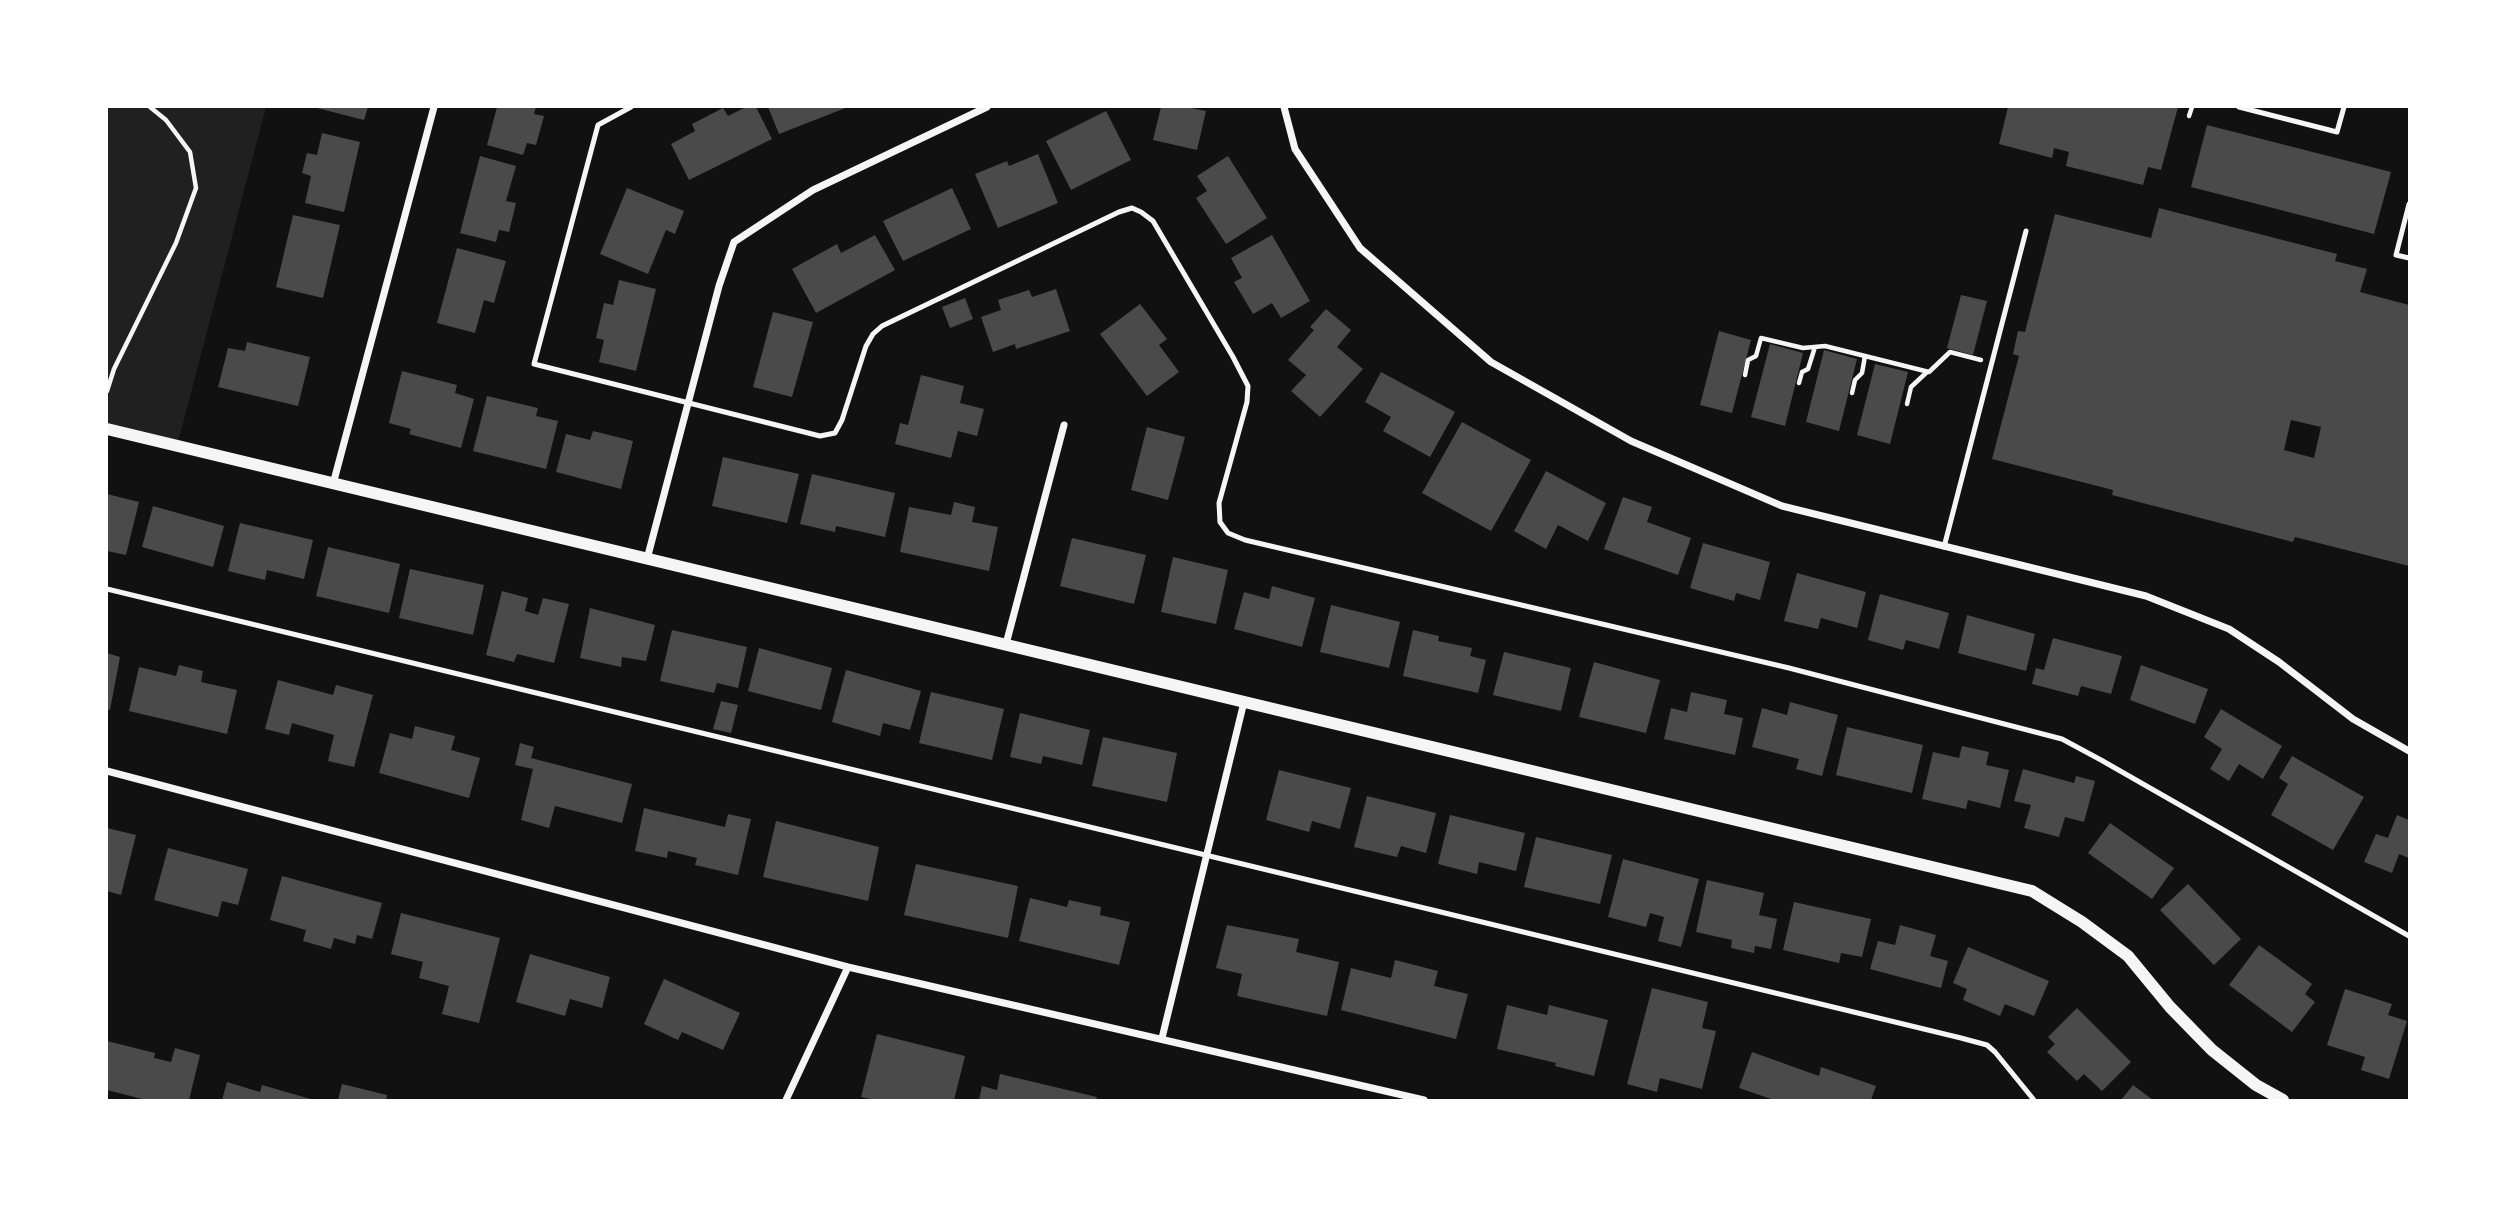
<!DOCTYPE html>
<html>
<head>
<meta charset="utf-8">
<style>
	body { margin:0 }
	#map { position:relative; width:2516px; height:1207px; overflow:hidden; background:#111; font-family:Inter,sans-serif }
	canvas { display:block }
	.frame { position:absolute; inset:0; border:108px solid #fff; pointer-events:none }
</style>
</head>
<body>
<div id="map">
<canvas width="2516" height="1207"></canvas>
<div class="frame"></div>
</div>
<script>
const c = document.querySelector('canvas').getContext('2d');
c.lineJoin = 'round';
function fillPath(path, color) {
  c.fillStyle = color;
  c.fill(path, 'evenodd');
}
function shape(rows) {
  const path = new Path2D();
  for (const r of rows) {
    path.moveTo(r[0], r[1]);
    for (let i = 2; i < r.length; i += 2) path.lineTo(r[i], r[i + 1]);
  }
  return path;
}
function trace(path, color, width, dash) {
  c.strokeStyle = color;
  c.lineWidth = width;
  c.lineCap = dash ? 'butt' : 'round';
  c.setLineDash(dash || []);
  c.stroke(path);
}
fillPath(shape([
	[107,107,266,107,177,446,107,429]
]), '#202020');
fillPath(shape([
	[313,107,368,107,364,120],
	[497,107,536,107,534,114,544,116,536,145,527,143,523,155,487,145],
	[746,107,756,107,772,139,689,180,671,144,695,131,692,124,723,108,728,116],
	[768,107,848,107,779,134],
	[1161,107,1186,107,1206,111,1197,150,1153,140],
	[2008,107,2178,107,2161,170,2148,167,2143,185,2066,166,2069,152,2054,148,2052,158,1999,144],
	[1106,111,1131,160,1071,190,1046,141],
	[2207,125,2391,172,2374,234,2191,187],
	[322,133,360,142,344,212,305,203,311,176,302,173,307,153,317,155],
	[1038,154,1058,203,998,228,975,174,1007,161,1009,166],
	[480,156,516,166,506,201,516,203,509,232,499,230,496,242,460,233],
	[1228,156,1267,218,1226,244,1196,198,1207,191,1197,176],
	[627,188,684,211,675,234,666,230,648,274,600,254],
	[952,188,971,229,903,261,883,221],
	[2159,208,2337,254,2335,261,2367,269,2360,292,2409,305,2409,566,2295,537,2293,542,2112,495,2113,490,1992,459,2019,356,2013,354,2018,331,2025,332,2055,214,2151,238],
	[2291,420,2321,427,2314,458,2284,450],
	[293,215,340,225,323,298,276,287],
	[875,235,895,270,816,313,792,269,837,244,841,253],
	[1272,235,1310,301,1281,318,1272,303,1253,314,1234,282,1242,278,1231,258],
	[457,248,506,261,494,303,484,300,475,333,437,323],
	[619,280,656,289,636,371,599,362,604,340,596,338,604,303,613,305],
	[1056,289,1070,331,1016,349,1015,344,993,352,981,317,1001,310,998,300,1029,290,1032,297],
	[1961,295,1987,301,1973,355,1947,348],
	[965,298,973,319,950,328,942,307],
	[1140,304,1167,339,1159,345,1179,372,1147,396,1100,334],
	[1326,309,1351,330,1337,347,1363,369,1320,417,1291,391,1306,375,1288,360,1314,330,1310,327],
	[773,312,813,322,792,397,753,387],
	[1719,331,1751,340,1732,413,1700,405],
	[247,342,310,357,298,406,218,387,228,348,245,351],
	[1770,344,1803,353,1785,426,1751,417],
	[1824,350,1857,359,1839,431,1806,422],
	[1875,364,1908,372,1890,444,1857,435],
	[402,371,457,385,455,393,474,399,461,448,409,434,411,429,389,423],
	[1381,372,1455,412,1430,457,1383,431,1391,417,1365,402],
	[921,375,964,386,960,403,984,409,977,436,958,431,951,458,895,444,900,423,908,425],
	[487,396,538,408,536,416,558,421,546,469,473,451],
	[1462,422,1531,460,1491,531,1422,493],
	[1147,427,1185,437,1168,500,1131,490],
	[593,431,633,441,621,489,556,472,566,434,590,440],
	[723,457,799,474,787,523,712,506],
	[1546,471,1606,503,1588,541,1558,525,1546,549,1514,531],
	[812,474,895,493,885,537,836,526,835,532,800,524],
	[107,494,139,502,126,555,107,551],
	[1623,497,1652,507,1647,522,1691,538,1678,575,1604,549],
	[954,502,975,507,972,522,998,527,989,571,900,552,909,507,951,515],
	[153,506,224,526,213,567,142,547],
	[240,523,313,540,304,579,267,570,265,580,228,571],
	[1072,538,1146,555,1134,604,1060,586],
	[1703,543,1770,562,1760,600,1736,593,1734,601,1690,588],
	[328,547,400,564,389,613,316,596],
	[1173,557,1228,570,1216,624,1161,612],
	[410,569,484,585,473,635,399,618],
	[1797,573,1866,592,1857,628,1821,618,1818,629,1784,621],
	[1272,586,1315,598,1302,647,1234,629,1244,592,1269,599],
	[502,591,528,598,525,611,538,615,543,598,569,604,554,663,517,654,514,662,486,655],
	[1880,594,1949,613,1939,649,1906,640,1903,650,1868,640],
	[1331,605,1400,622,1389,668,1320,652],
	[590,608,655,625,646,661,622,657,621,667,580,658],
	[1967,615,2035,634,2026,671,1958,653],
	[672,630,747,647,738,688,717,683,714,693,660,681],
	[1413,630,1439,636,1438,641,1472,648,1470,656,1486,660,1478,693,1403,676],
	[2053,638,2122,656,2111,694,2081,686,2078,696,2032,684,2036,668,2044,670],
	[759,648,832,668,821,710,748,691],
	[1504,652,1571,668,1561,711,1493,695],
	[107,653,120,657,110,710,107,709],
	[1594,662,1660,680,1646,733,1579,717],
	[179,665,203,671,201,682,237,690,227,734,129,711,139,667,176,676],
	[2141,665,2208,689,2195,724,2130,700],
	[846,670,921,691,910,730,883,723,880,736,832,722],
	[278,680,333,695,336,685,373,695,354,767,328,761,334,735,292,723,289,735,265,729],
	[931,692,1004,709,992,760,919,743],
	[1691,692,1727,700,1724,714,1743,718,1735,755,1664,739,1671,708,1687,712],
	[721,701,738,705,731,733,713,729],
	[1790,702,1838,715,1822,776,1796,769,1799,759,1752,747,1762,708,1787,715],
	[2221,709,2282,746,2263,779,2239,764,2229,781,2210,769,2222,749,2204,737],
	[1020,713,1090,730,1082,765,1043,756,1041,764,1010,757],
	[415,726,455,736,451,750,480,758,469,798,379,773,390,733,412,739],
	[1847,727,1923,745,1912,793,1836,775],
	[1103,737,1177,753,1167,802,1092,786],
	[520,743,534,747,531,758,632,784,622,823,555,806,549,828,521,820,533,769,515,765],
	[1962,746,1989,752,1986,765,2009,770,2000,808,1968,800,1966,809,1922,799,1933,752,1959,758],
	[2292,756,2364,797,2333,850,2271,815,2288,784,2279,778],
	[2023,769,2074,783,2076,776,2095,781,2084,822,2065,817,2059,837,2024,828,2031,805,2014,801],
	[1279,770,1351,788,1340,829,1312,821,1309,832,1266,820],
	[1367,796,1436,813,1426,853,1401,846,1397,857,1354,847],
	[644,808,725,827,728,814,751,819,738,875,695,865,697,858,668,851,667,858,635,851],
	[1450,815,1525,833,1516,871,1479,862,1477,874,1438,864],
	[2397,815,2409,820,2409,858,2399,854,2392,873,2364,862,2376,834,2388,838],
	[776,821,879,847,868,901,763,877],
	[2110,823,2174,868,2152,899,2088,853],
	[107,828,136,835,121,895,107,891],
	[1536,837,1612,855,1600,904,1524,887],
	[168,848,248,869,238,905,222,901,218,917,154,900],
	[1623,859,1699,879,1681,947,1658,941,1664,917,1650,913,1646,927,1608,917],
	[916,864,1018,886,1008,938,904,915],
	[282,876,382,903,372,939,357,935,355,944,334,938,331,949,303,941,306,930,270,920],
	[1707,880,1764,893,1759,915,1777,919,1771,949,1755,946,1754,953,1731,948,1732,940,1696,932],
	[2188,884,2241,939,2214,965,2160,910],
	[1030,898,1067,907,1069,900,1101,907,1100,915,1130,922,1119,965,1019,941],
	[1794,902,1871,919,1862,957,1841,953,1839,963,1783,950],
	[401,913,500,938,479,1023,442,1014,449,986,419,978,423,962,391,954],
	[1227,925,1299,939,1296,952,1339,962,1327,1016,1237,996,1242,974,1216,968],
	[1900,925,1936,935,1930,956,1948,961,1941,988,1870,969,1878,941,1895,945],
	[2259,945,2312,984,2305,994,2315,1002,2292,1032,2229,985],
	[1968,947,2049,981,2034,1016,2005,1004,2000,1016,1963,1000,1967,989,1953,983],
	[530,954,610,977,602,1008,570,999,565,1016,516,1002],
	[1395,960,1438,971,1434,986,1468,994,1456,1039,1341,1010,1351,968,1391,978],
	[664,979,740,1013,723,1050,682,1032,678,1040,644,1024],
	[1652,988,1708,1002,1702,1028,1716,1031,1702,1089,1660,1078,1657,1092,1627,1084],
	[2345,989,2392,1004,2388,1015,2407,1021,2389,1079,2361,1070,2365,1057,2327,1045],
	[1507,1005,1547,1015,1549,1005,1608,1020,1594,1076,1555,1066,1556,1063,1497,1049],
	[2077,1008,2131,1062,2102,1091,2084,1074,2077,1081,2047,1052,2055,1044,2048,1037],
	[877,1034,965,1056,954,1100,875,1100,861,1097],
	[107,1041,155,1053,154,1058,171,1062,175,1048,200,1055,189,1100,146,1100,107,1090],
	[1752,1052,1819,1076,1821,1067,1876,1086,1871,1100,1774,1100,1739,1088],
	[1000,1074,1097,1097,1096,1100,979,1100,982,1086,997,1090],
	[227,1082,260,1092,262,1085,314,1100,222,1100],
	[342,1084,387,1095,386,1100,338,1100],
	[2133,1085,2153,1100,2121,1100]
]), '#4a4a4a');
trace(shape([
	[2189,116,2192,107],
	[1745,375,1748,360,1756,356,1761,338,1803,348,1825,346,1929,372,1950,352,1981,360],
	[1799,383,1802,372,1808,369,1815,347],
	[107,391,114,369,176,243,196,188,190,152,166,120,150,107],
	[1852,393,1855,380,1862,373,1865,356],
	[1907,404,1911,387,1927,372]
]), '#f5f5f5', 4.5);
trace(shape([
	[631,107,598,125,534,364,820,436,835,433,842,420,866,346,873,334,882,326,1119,212,1132,208,1141,212,1153,221,1233,357,1248,386,1247,402,1219,503,1220,522,1228,533,1245,540,1789,668,2062,739,2101,760,2409,936],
	[2239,107,2337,132,2344,107],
	[2409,204,2396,255,2409,258],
	[1944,547,2026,231],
	[107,589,1961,1038,1987,1045,1995,1052,2034,1100]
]), '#f5f5f5', 5);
trace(shape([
	[1284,107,1295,149,1360,248,1491,362,1631,441,1782,506,2146,596,2229,629,2279,662,2353,719,2409,751],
	[333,484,434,107],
	[647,559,719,286,734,242,813,190,987,107],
	[1006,644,1064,425],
	[107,771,848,967,1424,1100],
	[1162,1038,1244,702],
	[786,1100,848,967]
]), '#f5f5f5', 7);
trace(shape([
	[107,429,2032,891,2082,922,2128,956,2170,1007,2212,1050,2256,1085,2283,1100]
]), '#f5f5f5', 12);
</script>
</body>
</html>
